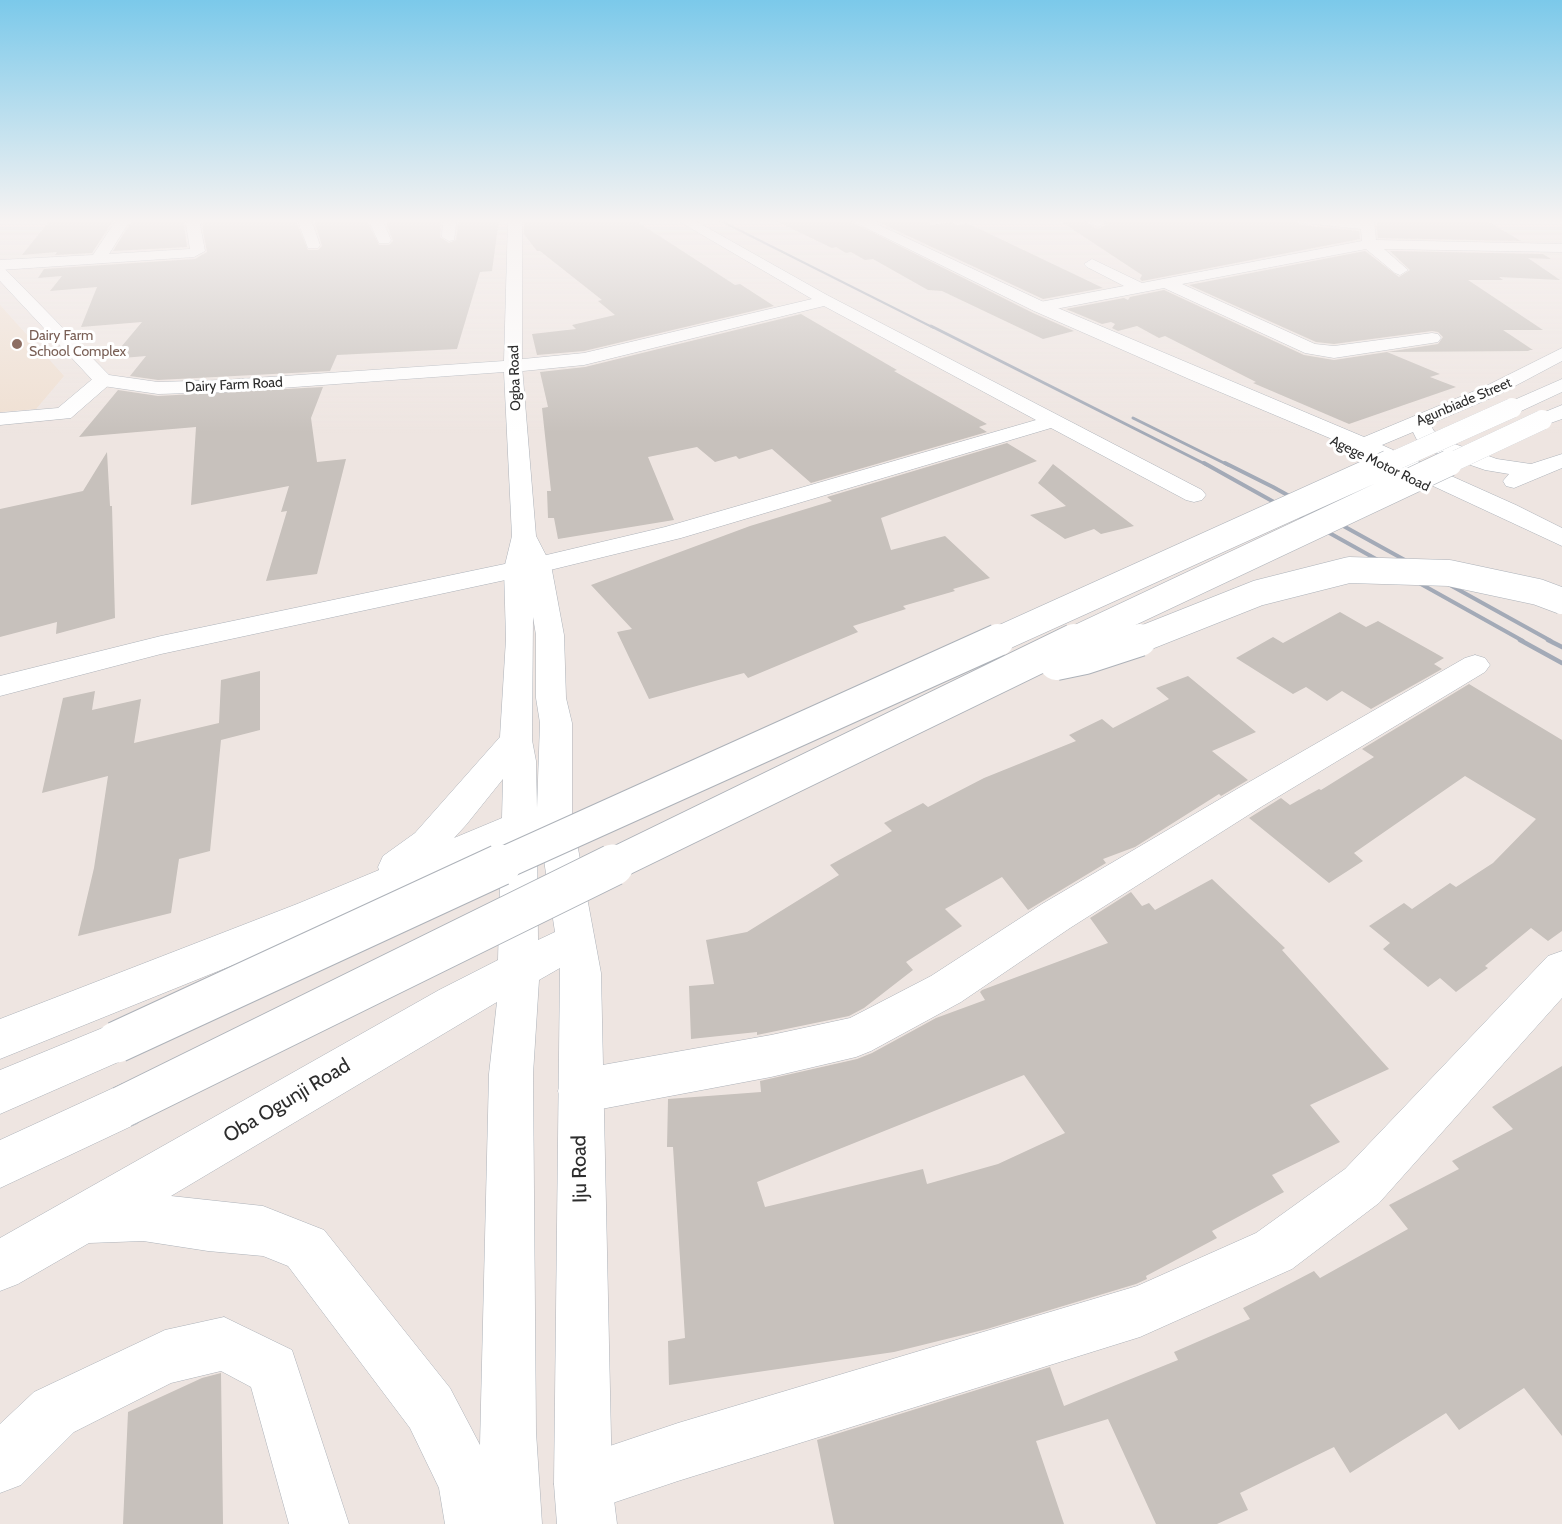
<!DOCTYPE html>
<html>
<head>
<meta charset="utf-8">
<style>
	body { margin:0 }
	canvas { display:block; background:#eee5e1 }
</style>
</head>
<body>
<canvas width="1562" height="1524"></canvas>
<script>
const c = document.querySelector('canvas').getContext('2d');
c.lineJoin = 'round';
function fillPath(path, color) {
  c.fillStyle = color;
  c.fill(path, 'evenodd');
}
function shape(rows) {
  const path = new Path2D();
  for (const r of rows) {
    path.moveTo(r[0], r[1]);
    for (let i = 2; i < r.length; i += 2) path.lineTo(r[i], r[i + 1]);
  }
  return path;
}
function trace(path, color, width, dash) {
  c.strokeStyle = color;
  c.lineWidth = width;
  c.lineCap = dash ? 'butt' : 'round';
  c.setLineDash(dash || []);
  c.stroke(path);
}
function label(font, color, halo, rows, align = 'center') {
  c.font = font + ' Cabin,sans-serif';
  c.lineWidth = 6;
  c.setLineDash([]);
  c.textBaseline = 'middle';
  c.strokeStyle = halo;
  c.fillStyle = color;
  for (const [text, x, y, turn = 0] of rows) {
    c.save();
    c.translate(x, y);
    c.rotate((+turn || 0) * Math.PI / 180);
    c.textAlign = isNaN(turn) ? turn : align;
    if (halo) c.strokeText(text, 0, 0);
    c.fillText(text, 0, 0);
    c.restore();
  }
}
fillPath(shape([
	[0,305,64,376,36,409,0,412]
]), '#efdfd1');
fillPath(shape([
	[51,219,114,219,92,253,55,255,57,252,22,255],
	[133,219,187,219,184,224,187,247,113,251],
	[206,219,295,219,308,250,318,250,322,246,314,219,366,219,379,245,389,245,393,241,385,219,441,219,440,237,449,243,456,240,459,219,499,219,492,271,480,272,457,349,337,355,330,371,158,380,130,376,146,356,111,359,142,322,81,327,97,287,50,291,62,276,38,278,44,269,195,259,207,252,202,225],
	[524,219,633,219,735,285,740,284,774,306,584,351,537,355,532,334,576,329,572,325,615,315,598,301,602,300,540,251,537,251,524,234],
	[772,219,846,219,1033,313,1074,331,1043,339,942,291,928,290,873,259,865,260,851,252,846,253,836,247,832,248],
	[872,219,930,219,930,225,951,222,958,225,967,223,1103,288,1043,299],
	[1057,219,1082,219,1097,229,1106,225,1105,219,1294,219,1302,225,1359,231,1360,239,1142,281,1140,279,1142,275],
	[1376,219,1484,219,1521,241,1378,238],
	[1365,251,1399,277,1410,270,1390,251,1543,254,1551,259,1528,258,1560,280,1499,277,1503,280,1468,280,1543,330,1503,330,1533,350,1528,350,1530,351,1387,352,1438,344,1443,337,1438,332,1432,331,1334,344,1316,342,1189,285],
	[1164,290,1304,355,1334,360,1387,352,1440,374,1430,377,1456,387,1349,424,1253,383,1256,382,1165,336,1159,338,1137,326,1118,331,1112,328,1115,324,1111,322,1102,324,1066,309,1124,298,1128,300,1130,297],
	[801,314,897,370,894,371,987,424,979,427,987,432,811,483,772,449,739,459,736,456,715,462,697,447,648,457,674,520,558,539,554,518,548,518,547,491,551,491,542,408,548,407,540,372,585,367],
	[323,387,311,418,317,462,346,459,317,574,266,581,287,511,281,512,289,486,191,505,196,427,79,437,118,390,158,396],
	[1007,443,1037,461,881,518,891,550,945,536,990,578,953,589,955,591,903,606,906,609,853,626,858,632,748,678,744,673,649,699,617,632,632,629,591,585,750,526,832,501,827,497],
	[107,452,110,506,112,506,115,618,56,634,57,622,0,637,0,509,83,491],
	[1053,464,1097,498,1134,526,1101,534,1094,529,1065,539,1030,515,1066,506,1038,483],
	[1340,612,1366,627,1378,621,1444,658,1434,664,1442,669,1371,709,1342,691,1327,701,1306,687,1293,694,1236,658,1273,637,1283,643],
	[260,671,260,730,221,740,210,851,179,859,171,913,78,936,94,868,108,776,42,793,63,698,95,691,92,710,141,699,134,743,219,723,221,680],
	[1188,676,1256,732,1212,751,1248,780,1221,796,1219,794,1135,847,1103,859,1106,863,1028,910,1002,877,945,909,962,926,906,962,913,970,864,1008,849,1016,757,1035,757,1032,691,1039,689,986,714,984,706,940,747,932,839,875,830,865,892,831,884,823,923,803,928,807,984,778,1076,741,1069,735,1102,719,1113,728,1169,699,1156,688],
	[1469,684,1562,740,1562,931,1548,941,1531,928,1485,966,1488,968,1456,992,1440,978,1428,987,1383,949,1390,943,1369,926,1404,903,1412,909,1450,883,1456,887,1493,863,1536,819,1465,776,1354,853,1363,861,1329,883,1249,818,1281,798,1290,805,1319,789,1321,790,1374,757,1362,749],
	[1212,879,1285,948,1282,950,1389,1069,1310,1105,1340,1142,1272,1175,1284,1192,1212,1231,1217,1238,1146,1276,1147,1279,1136,1284,987,1329,894,1352,669,1385,668,1341,685,1338,673,1147,667,1147,668,1099,761,1092,760,1081,857,1059,872,1053,936,1018,985,1000,980,992,982,990,1108,943,1090,918,1131,892,1142,906,1149,903,1155,910],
	[1024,1075,1065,1133,998,1164,927,1184,923,1169,765,1207,757,1182],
	[1562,1066,1562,1436,1524,1388,1459,1430,1446,1413,1350,1473,1334,1447,1240,1493,1248,1510,1217,1524,1156,1524,1108,1419,1036,1441,1064,1524,834,1524,817,1440,1050,1367,1064,1406,1178,1360,1174,1352,1250,1319,1243,1308,1314,1271,1320,1278,1408,1229,1389,1205,1459,1169,1452,1161,1513,1129,1492,1107],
	[221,1373,223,1524,123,1524,128,1412,202,1378]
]), '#c7c1bc');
const street = shape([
	[117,219,131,219,109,254,190,249,186,224,190,219,204,219,200,225,205,251,194,257,0,270,0,260,93,255,117,219],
	[297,219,311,219,320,245,318,248,308,248,297,219],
	[368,219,382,219,391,240,389,243,379,243,368,219],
	[443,219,457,219,454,240,449,241,442,237,443,219],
	[675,219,692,219,827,295,1202,490,1206,495,1202,500,1194,502,1186,500,1051,428,681,538,538,573,161,654,0,696,0,676,161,636,538,557,665,527,1036,420,824,306,584,365,513,372,506,370,504,366,506,362,513,360,584,353,812,299,675,219],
	[1084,219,1102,219,1105,223,1098,227,1084,219],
	[1296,219,1374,219,1376,240,1562,244,1562,252,1384,249,1408,270,1400,275,1395,273,1366,249,1182,284,1315,344,1334,346,1432,333,1438,334,1441,338,1438,342,1432,343,1334,358,1305,353,1164,288,1040,312,1032,307,1040,302,1124,286,1087,267,1084,264,1092,259,1142,283,1362,241,1361,229,1302,223,1296,219],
	[103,374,110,376,113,380,110,384,71,418,0,425,0,413,58,408,96,376,103,374],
	[1475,655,1485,658,1490,665,1485,672,1261,807,1070,928,961,1002,871,1051,856,1057,771,1077,580,1113,564,1107,558,1091,564,1075,580,1069,771,1035,850,1018,931,976,1042,904,1237,789,1465,658,1475,655],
	[1562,951,1562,998,1379,1203,1292,1269,1140,1337,678,1481,583,1513,562,1505,554,1484,562,1463,583,1455,678,1423,1137,1286,1256,1233,1345,1169,1548,956,1562,951],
	[224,1317,292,1350,349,1524,289,1524,251,1387,221,1371,171,1383,74,1432,21,1485,0,1493,0,1424,34,1392,165,1330,224,1317]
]);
const secondary = shape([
	[508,219,522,219,522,366,536,536,551,565,564,635,566,698,572,723,572,816,601,973,612,1484,617,1524,557,1524,554,1484,560,968,539,980,533,1074,536,1432,542,1524,445,1524,439,1488,410,1428,288,1266,263,1256,208,1251,143,1241,89,1243,18,1284,0,1291,0,1238,439,990,498,960,501,849,325,928,0,1059,0,1019,297,904,379,870,378,867,383,856,415,833,500,737,506,639,504,569,512,536,504,372,225,392,158,394,103,386,96,384,0,281,0,267,5,269,109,375,158,382,225,380,504,361,508,219],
	[533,617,536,635,536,698,540,723,537,808,536,761,532,740,533,617],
	[503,779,502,818,454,838,466,825,503,779],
	[540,834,555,932,538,940,537,835,540,834],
	[497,1002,489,1074,480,1445,450,1388,324,1230,263,1206,171,1196,497,1002],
	[848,219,866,219,1046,303,1364,437,1484,387,1562,348,1562,361,1498,395,1430,424,1434,431,1449,442,1497,459,1531,464,1562,454,1562,468,1514,488,1506,486,1503,481,1509,474,1485,470,1433,452,1417,440,1413,432,1382,445,1516,505,1562,528,1562,546,1332,439,1189,379,1034,311,848,219],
	[1562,379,1562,392,1519,412,1512,414,1505,412,1502,408,1505,404,1562,379],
	[1562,405,1562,419,1542,426,1535,424,1532,420,1535,416,1562,405],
	[117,1022,132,1028,138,1042,132,1056,0,1114,0,1070,117,1022],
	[122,1084,138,1091,145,1107,138,1123,0,1188,0,1140,122,1084]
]);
trace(street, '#adb2b9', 1);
trace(secondary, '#adb2b9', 1);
fillPath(street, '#fff');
fillPath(secondary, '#fff');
trace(shape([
	[717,219,934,328]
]), '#a3aab7', 2);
trace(shape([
	[931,326,1207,465],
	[1133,418,1228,465]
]), '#a3aab7', 3);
trace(shape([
	[1204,463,1523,641],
	[1225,463,1273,487,1551,641]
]), '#a3aab7', 4);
trace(shape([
	[1520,640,1562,663],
	[1548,640,1562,647]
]), '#a3aab7', 4.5);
const secondaryBridgeFar3 = shape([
	[1385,465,1512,408],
	[1446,465,1542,420]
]);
const secondaryBridgeFar2 = shape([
	[995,641,1389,463],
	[1071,641,1449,463],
	[1137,641,1258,593,1349,570,1449,573,1538,592,1562,601]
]);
const secondaryBridgeFar1 = shape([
	[1056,664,1085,658,1140,640],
	[497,866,998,640],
	[610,866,1074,640]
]);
const secondaryBridge = shape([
	[117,1042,500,865],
	[122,1107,613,865]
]);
trace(secondaryBridgeFar3, '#adb2b9', 20, []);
trace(secondaryBridgeFar2, '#adb2b9', 27, []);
trace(secondaryBridgeFar1, '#adb2b9', 34, []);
trace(secondaryBridge, '#adb2b9', 43, []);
trace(secondaryBridgeFar3, '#fff', 20);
trace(secondaryBridgeFar2, '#fff', 26);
trace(secondaryBridgeFar1, '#fff', 32);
trace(secondaryBridge, '#fff', 41);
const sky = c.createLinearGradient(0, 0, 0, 433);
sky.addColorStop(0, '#7bc9ea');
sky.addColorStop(0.51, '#f7f3f2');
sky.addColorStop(1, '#f7f3f200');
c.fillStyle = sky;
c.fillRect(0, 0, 1562, 433);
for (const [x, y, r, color] of [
	[17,344,6,"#8d6e63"]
]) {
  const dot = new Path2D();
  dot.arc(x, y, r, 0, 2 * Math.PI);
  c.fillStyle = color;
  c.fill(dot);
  trace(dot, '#fff', 2);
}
label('14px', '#785e54', '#fff', [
	["Dairy Farm",29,336],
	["School Complex",29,352]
], 'left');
label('14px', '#2d2d2d', '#fff', [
	["Ogba Road",515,378,-92],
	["Dairy Farm Road",234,385,-3],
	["Agunbiade Street",1464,402,-23],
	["Agege Motor Road",1380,464,26]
]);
label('20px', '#2d2d2d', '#fff', [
	["Oba Ogunji Road",287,1101,-31],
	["Iju Road",580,1169,-91]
]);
</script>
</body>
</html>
